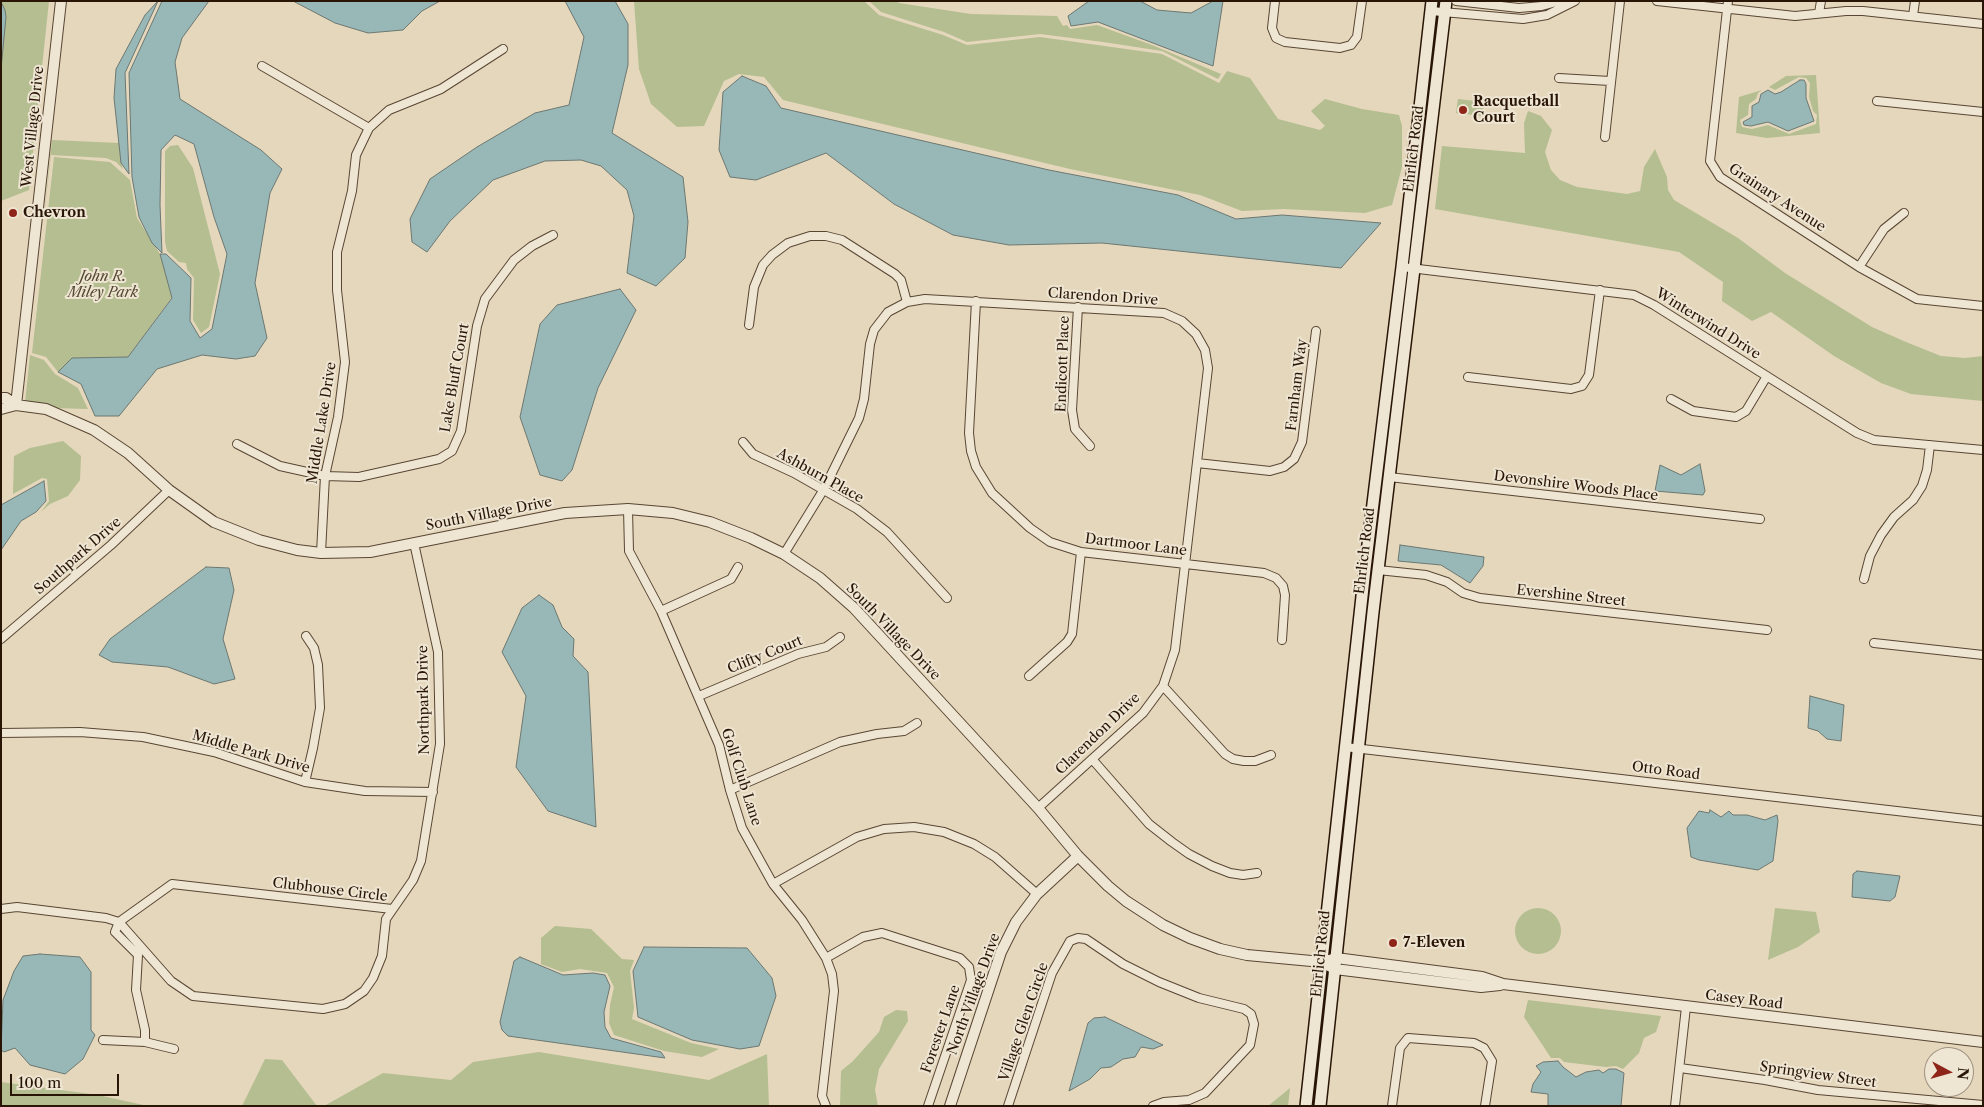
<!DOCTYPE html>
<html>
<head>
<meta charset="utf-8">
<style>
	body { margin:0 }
	#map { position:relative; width:1984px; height:1107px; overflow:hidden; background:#e5d7bb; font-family:"Libre Caslon Text",serif }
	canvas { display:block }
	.frame { position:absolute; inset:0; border:2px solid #291506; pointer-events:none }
	.north { position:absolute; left:1924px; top:1047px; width:50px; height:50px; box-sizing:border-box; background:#eee5d3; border:1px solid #9f9281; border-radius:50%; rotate:96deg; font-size:14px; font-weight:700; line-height:20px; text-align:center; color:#291506 }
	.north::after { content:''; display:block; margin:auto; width:18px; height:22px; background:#8f2418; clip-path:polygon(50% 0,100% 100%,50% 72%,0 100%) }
	.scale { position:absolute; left:10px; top:1074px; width:109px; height:22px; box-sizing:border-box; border:2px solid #291506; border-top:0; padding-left:6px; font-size:15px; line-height:18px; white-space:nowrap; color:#291506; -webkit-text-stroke:4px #eee5d3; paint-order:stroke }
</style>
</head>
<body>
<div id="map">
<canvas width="1984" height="1107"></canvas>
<div class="frame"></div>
<div class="north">N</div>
<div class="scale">100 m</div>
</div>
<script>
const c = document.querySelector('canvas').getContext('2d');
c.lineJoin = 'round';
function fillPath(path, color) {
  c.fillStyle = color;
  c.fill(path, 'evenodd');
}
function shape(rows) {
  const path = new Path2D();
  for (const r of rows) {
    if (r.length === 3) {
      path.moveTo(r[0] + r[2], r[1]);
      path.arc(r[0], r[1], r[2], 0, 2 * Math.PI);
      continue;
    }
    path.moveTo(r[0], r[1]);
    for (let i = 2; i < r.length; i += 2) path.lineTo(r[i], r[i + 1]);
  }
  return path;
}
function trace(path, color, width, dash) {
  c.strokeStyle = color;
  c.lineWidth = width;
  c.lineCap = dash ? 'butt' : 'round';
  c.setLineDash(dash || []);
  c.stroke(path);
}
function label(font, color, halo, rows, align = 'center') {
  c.font = font + ' "Libre Caslon Text",serif';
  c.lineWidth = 4;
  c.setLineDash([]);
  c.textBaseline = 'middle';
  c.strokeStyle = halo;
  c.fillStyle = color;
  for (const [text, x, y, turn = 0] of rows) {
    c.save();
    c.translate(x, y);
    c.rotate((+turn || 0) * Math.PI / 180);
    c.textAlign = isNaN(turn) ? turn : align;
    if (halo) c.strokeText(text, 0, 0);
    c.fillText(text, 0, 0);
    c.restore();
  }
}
fillPath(shape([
	[1,1,49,1,29,190,1,201],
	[634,1,864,1,879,15,943,35,967,45,1040,37,1162,54,1219,83,1227,71,1250,78,1278,119,1320,130,1325,126,1311,111,1325,99,1362,109,1399,115,1402,126,1402,167,1392,205,1365,213,1284,209,1242,211,1200,195,1070,169,783,100,764,77,739,74,724,81,704,126,677,127,651,104,639,69],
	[869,1,896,1,899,3,971,14,1057,16,1063,26,1067,25,1070,29,1097,25,1152,45,1221,74,1218,79,1162,51,1103,42,1040,34,967,42,944,32,881,12],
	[1816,75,1820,133,1767,138,1736,133,1739,97,1762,90,1758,93,1756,99,1749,104,1748,115,1740,120,1742,127,1752,129,1768,125,1789,134,1816,124,1817,115,1813,111,1809,97,1810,83,1806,78,1799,77,1775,90,1769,87,1786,76],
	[1458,99,1484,102,1483,116,1456,113],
	[1528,111,1541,116,1552,130,1545,152,1551,170,1560,180,1577,187,1627,194,1640,191,1644,167,1655,149,1667,177,1668,190,1674,200,1738,238,1785,273,1872,327,1906,342,1941,356,1965,358,1983,356,1983,401,1911,394,1881,383,1834,356,1771,312,1752,321,1722,301,1723,282,1679,252,1435,209,1442,146,1525,153,1524,123],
	[52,140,119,143,121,163,123,169,116,162,106,158,51,155,43,226],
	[178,145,193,168,220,274,209,327,201,333,193,320,194,278,187,269,186,263,179,262,167,251,165,242,165,151,170,146],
	[54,157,110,162,130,180,137,218,160,254,172,297,128,357,72,358,58,372,46,357,32,353],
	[30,355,44,360,55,374,78,388,88,409,52,408,25,403],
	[63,441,81,456,80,480,68,496,50,504,41,512,49,501,47,479,42,478,13,494,14,456,30,448],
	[1538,931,23],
	[1775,908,1816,912,1820,932,1798,947,1768,960],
	[555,926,591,929,622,959,634,960,630,971,634,1008,632,1019,691,1043,719,1049,702,1057,664,1051,614,1035,609,1023,610,1005,614,987,607,973,580,969,562,972,541,964,541,938],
	[1528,1000,1661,1016,1656,1032,1644,1038,1639,1053,1623,1069,1616,1066,1606,1067,1564,1062,1560,1058,1551,1058,1524,1017],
	[896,1010,907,1011,908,1021,879,1069,875,1090,878,1106,840,1106,841,1071,853,1061,879,1032,884,1017],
	[539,1052,709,1080,767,1054,769,1106,324,1106,383,1073,451,1080,473,1062],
	[265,1059,282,1060,317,1106,242,1106],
	[1,1082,98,1095,148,1106,1,1106],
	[1290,1088,1288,1106,1268,1106]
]), '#b4be91');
const water = shape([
	[158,1,125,73,129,174,121,163,114,98,116,69,145,15,158,1],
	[162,1,209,1,182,38,175,62,180,99,261,150,282,169,270,193,255,283,267,338,255,356,236,359,202,355,157,369,119,416,95,416,81,384,58,372,72,358,128,357,172,298,160,254,166,254,191,278,190,321,200,338,212,329,227,254,214,217,194,144,175,135,161,150,160,205,162,253,152,243,139,217,132,177,129,73,162,1],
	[293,1,440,1,422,11,403,30,368,33,335,23,293,1],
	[565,1,615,1,628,24,628,65,612,133,683,177,688,222,685,258,656,286,627,273,634,216,627,190,601,166,581,160,545,161,493,180,450,221,427,252,412,242,410,219,430,179,477,147,535,113,569,105,584,37,565,1],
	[1089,1,1140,1,1157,10,1191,13,1213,1,1223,1,1213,66,1098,22,1071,26,1068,16,1089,1],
	[1,2,5,10,6,17,1,69,1,2],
	[742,76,766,86,781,108,1049,170,1178,195,1236,219,1282,215,1381,223,1341,268,1102,243,1009,245,953,235,894,204,826,153,756,180,730,177,719,150,723,92,742,76],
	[1800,80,1804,80,1806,84,1806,98,1814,121,1788,131,1768,122,1751,126,1744,125,1743,122,1752,117,1752,106,1759,102,1761,94,1768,90,1775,94,1781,92,1800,80],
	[620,289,636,310,598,388,572,470,562,481,540,475,520,417,540,324,557,305,620,289],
	[1700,464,1705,491,1703,495,1655,491,1660,465,1681,475,1700,464],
	[44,481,46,501,36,512,21,521,1,550,1,505,44,481],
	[1400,545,1484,557,1483,566,1470,583,1441,565,1398,561,1400,545],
	[206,567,229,568,234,590,223,639,235,679,214,684,168,667,112,662,99,655,110,639,206,567],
	[539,595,553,605,562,627,574,639,573,656,588,672,596,827,548,811,516,767,526,696,502,652,522,608,539,595],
	[1810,696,1844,705,1841,741,1827,739,1818,731,1808,728,1810,696],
	[1710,810,1721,817,1729,811,1733,815,1747,815,1765,820,1777,815,1778,821,1773,861,1758,870,1699,860,1691,857,1687,828,1699,811,1709,813,1710,810],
	[1857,871,1900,876,1895,897,1890,901,1852,897,1853,874,1857,871],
	[644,947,747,948,772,978,776,996,759,1046,740,1049,692,1040,638,1017,633,971,644,947],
	[40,954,80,957,91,972,91,1030,95,1035,83,1059,65,1074,30,1065,15,1048,4,1052,1,1050,3,1000,14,971,23,956,40,954],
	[520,957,563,975,593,973,605,975,610,986,604,1012,605,1027,611,1038,661,1052,665,1058,508,1036,502,1030,500,1022,514,961,520,957],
	[1105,1017,1163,1045,1153,1049,1141,1047,1135,1057,1123,1059,1111,1067,1101,1068,1090,1079,1069,1091,1088,1023,1094,1018,1105,1017],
	[1558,1061,1563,1067,1576,1077,1586,1072,1599,1070,1603,1073,1609,1069,1616,1069,1624,1073,1621,1106,1548,1106,1548,1094,1531,1092,1533,1084,1541,1072,1536,1066,1543,1062,1558,1061]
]);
fillPath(water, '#98b8b8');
trace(water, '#6c7771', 1);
const minor = shape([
	[1275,1,1272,28,1276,38,1285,42,1340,48,1351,45,1357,37,1362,1],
	[1456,1,1519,8,1542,6,1560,1],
	[1657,1,1795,16,1846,11,1863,11,1983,24],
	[1728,1,1710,161,1720,177,1859,267,1917,299,1983,306],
	[1431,11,1523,19,1547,15,1575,1],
	[1819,13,1821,1],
	[1913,16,1915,1],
	[262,66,369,128],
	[1559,78,1610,81],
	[1877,101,1983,112],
	[1605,137,1620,1],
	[1402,267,1634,295,1654,305,1857,433,1874,440,1983,450],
	[1859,267,1884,229,1904,213],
	[976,301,969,433,971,451,976,467,992,493,1030,528,1050,542,1081,552,1264,573,1276,578,1283,586,1285,595,1282,640],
	[1078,307,1072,410,1075,429,1090,446],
	[749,325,754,287,763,265,772,255,788,243,810,236,826,236,842,240,895,274,901,280,907,302],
	[1468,377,1571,389,1582,386,1589,375,1600,290],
	[1671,399,1693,411,1736,417,1746,411,1767,376],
	[743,442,753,454,794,473,857,509,887,532,947,598],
	[237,444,280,466,325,476,359,477,439,459,452,451,461,431,477,326,485,299,514,260,532,246,553,235],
	[1197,463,1270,471,1284,467,1294,459,1302,442,1316,331],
	[1389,477,1760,519],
	[628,509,629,551,661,611,719,745,730,790,742,828,773,884,802,920,826,958,832,974,834,991,822,1096,826,1106],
	[321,553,325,476,338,417,345,362,337,290,337,252,352,191,356,155,369,128,389,110,441,89,503,49],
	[784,554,824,489,859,418,864,399,870,344,874,330,888,312,907,302,925,299,1164,313,1182,321,1196,334,1205,350,1208,368,1175,650,1163,686,1143,713,1038,808],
	[1378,570,1426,575,1447,582,1463,593,1480,598,1767,630],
	[1864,579,1870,556,1881,535,1894,517,1913,500,1922,486,1927,470,1930,445],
	[661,611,731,579,738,567],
	[1,639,111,545,169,490],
	[1874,643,1983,655],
	[1029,676,1067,642,1072,634,1081,552],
	[1163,686,1225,754,1233,759,1244,761,1255,761,1271,755],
	[699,696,798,654,826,647,840,637],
	[1,733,80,732,143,737,214,752,305,782,365,791,433,792],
	[1345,747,1983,821],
	[1092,759,1149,824,1172,842,1189,854,1212,866,1230,873,1243,875,1257,873],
	[305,782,313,748,320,708,318,665,314,648,306,636],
	[730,790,840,742,877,734,904,731,917,723],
	[773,884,857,837,884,829,914,827,944,832,974,844,995,857,1037,894],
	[1,909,17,907,106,918,119,922,171,981,193,996,323,1009,345,1004,364,991,373,978,382,956,386,919,413,880,421,861,440,744,438,652,414,543],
	[826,958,863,937,882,933,960,958,969,967,971,980,928,1106],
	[103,1040,145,1042],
	[174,1049,145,1042,145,1030,136,990,138,955,115,932,119,922,172,884,392,909],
	[1680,1068,1765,1080,1818,1090,1983,1105],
	[1008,1106,1052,973,1070,941,1078,938,1086,939,1123,964,1159,982,1199,998,1244,1009,1251,1014,1254,1024,1250,1045,1205,1093,1189,1100,1164,1102,1153,1106],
	[1392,1106,1400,1048,1408,1038,1474,1043,1484,1048,1492,1061,1485,1106],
	[1675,1106,1686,1007]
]);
const tertiary = shape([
	[1,398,6,398,16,405],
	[16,405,61,1],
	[1,409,16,405,46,409,94,430,128,453,169,490,214,522,259,540,297,550,321,553,370,552,565,513,628,509,673,513,710,522,751,538,784,554,820,578,854,608,1038,808,1078,856,1108,886,1126,901,1163,925,1190,938,1220,949,1247,955,1322,962,1336,958,1482,977,1503,984,1983,1042],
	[1329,966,1335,969,1481,987,1500,985],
	[950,1106,1001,952,1016,922,1037,894,1078,856]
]);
const secondary = shape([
	[1306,1106,1365,569,1402,267,1432,1],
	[1320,1106,1373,612,1446,1]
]);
trace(minor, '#584633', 10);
trace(tertiary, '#584633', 12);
trace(secondary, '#291506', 14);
trace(minor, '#eee5d3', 8);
trace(tertiary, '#eee5d3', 10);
trace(secondary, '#eee5d3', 11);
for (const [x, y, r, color] of [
	[1463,110,5,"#8f2418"],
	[13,213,5,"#8f2418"],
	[1393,943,5,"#8f2418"]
]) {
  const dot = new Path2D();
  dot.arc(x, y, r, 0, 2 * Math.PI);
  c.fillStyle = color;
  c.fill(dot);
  trace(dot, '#eee5d3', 2);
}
label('bold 14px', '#291506', '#eee5d3', [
	["Racquetball",1473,102],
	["Court",1473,118],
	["Chevron",23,213],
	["7-Eleven",1403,943]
], 'left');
label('14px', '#291506', '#eee5d3', [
	["West Village Drive",33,127,-84],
	["Ehrlich Road",1414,149,-83],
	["Grainary Avenue",1777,198,33],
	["Clarendon Drive",1103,297,4],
	["Winterwind Drive",1708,324,32],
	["Endicott Place",1063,364,-88],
	["Lake Bluff Court",455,378,-80],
	["Farnham Way",1297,385,-83],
	["Middle Lake Drive",322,423,-81],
	["Ashburn Place",820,476,29],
	["Devonshire Woods Place",1576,486,7],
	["South Village Drive",489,514,-11],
	["Dartmoor Lane",1136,545,7],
	["Ehrlich Road",1365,551,-83],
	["Southpark Drive",78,556,-41],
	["Evershine Street",1571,596,6],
	["South Village Drive",893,632,46],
	["Clifty Court",765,655,-22],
	["Northpark Drive",424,700,-91],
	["Clarendon Drive",1098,734,-44],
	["Middle Park Drive",251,752,16],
	["Otto Road",1666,771,7],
	["Golf Club Lane",741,777,72],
	["Clubhouse Circle",330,890,7],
	["Ehrlich Road",1321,954,-84],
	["North Village Drive",974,994,-70],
	["Casey Road",1744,1000,7],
	["Village Glen Circle",1024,1022,-71],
	["Forester Lane",941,1029,-71],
	["Springview Street",1818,1075,8]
]);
label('italic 14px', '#534830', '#eee5d3', [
	["John R.",103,277],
	["Miley Park",103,293]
]);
</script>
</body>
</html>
